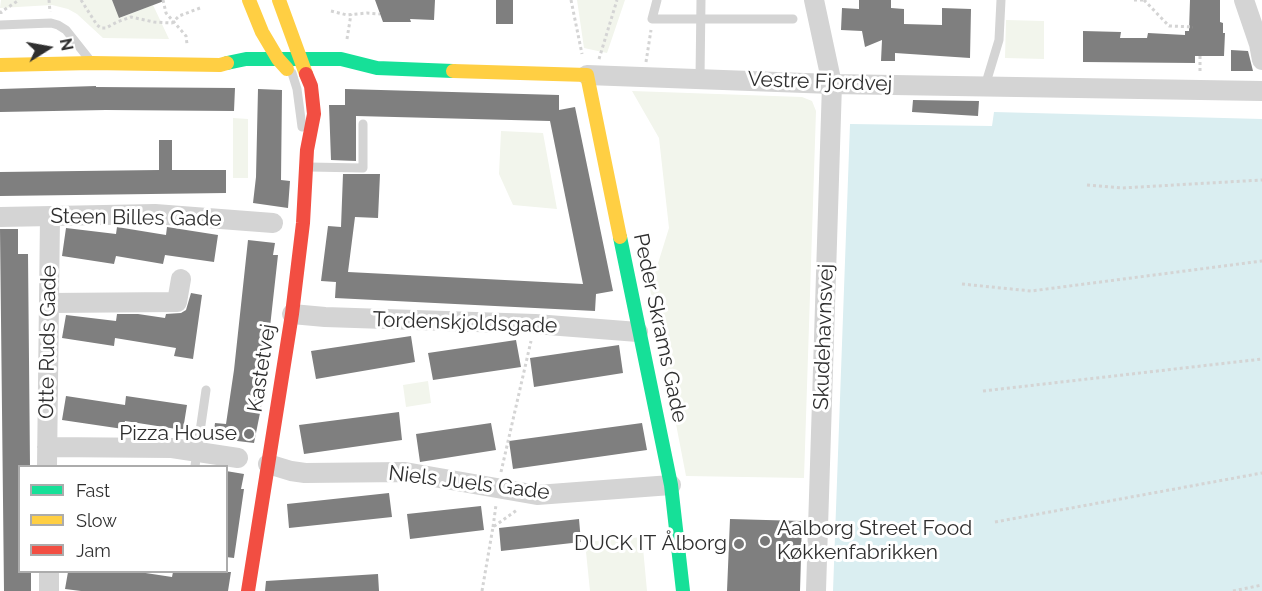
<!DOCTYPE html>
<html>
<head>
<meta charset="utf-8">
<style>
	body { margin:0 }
	#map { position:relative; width:1262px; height:591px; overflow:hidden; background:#fff; font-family:Raleway,sans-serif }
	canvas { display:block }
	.legend { position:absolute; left:18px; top:465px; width:210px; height:108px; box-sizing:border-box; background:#fff; border:2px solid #acacac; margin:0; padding:8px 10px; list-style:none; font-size:18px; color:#2f2f2f }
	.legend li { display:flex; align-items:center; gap:12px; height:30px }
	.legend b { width:30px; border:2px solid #acacac }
	.north { position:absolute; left:18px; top:18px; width:60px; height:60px; -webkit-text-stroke:4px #fff; paint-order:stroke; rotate:79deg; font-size:16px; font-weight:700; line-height:24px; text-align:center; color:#2f2f2f }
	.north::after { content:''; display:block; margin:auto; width:21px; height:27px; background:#2f2f2f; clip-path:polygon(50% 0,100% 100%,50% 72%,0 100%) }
</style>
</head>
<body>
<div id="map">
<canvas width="1262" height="591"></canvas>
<ul class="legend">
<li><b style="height:8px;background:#16e098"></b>Fast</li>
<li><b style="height:8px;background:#ffcf43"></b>Slow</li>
<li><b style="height:8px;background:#f24e42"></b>Jam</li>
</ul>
<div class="north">N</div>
</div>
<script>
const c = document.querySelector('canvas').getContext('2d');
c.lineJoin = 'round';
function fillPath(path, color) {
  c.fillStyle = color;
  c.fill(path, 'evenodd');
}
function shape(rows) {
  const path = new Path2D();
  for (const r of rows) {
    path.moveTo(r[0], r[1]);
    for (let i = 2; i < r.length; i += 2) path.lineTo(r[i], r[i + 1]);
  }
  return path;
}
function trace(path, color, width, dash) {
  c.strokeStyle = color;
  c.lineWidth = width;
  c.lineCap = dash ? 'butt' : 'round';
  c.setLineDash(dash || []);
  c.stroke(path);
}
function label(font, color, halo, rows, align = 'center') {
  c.font = font + ' Raleway,sans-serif';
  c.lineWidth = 6;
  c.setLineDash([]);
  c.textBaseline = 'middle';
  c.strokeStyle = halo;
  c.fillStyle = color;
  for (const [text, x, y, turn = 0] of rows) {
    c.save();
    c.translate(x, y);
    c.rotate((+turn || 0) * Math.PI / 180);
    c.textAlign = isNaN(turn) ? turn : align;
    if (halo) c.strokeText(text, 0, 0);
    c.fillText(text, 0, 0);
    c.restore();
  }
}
fillPath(shape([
	[1,0,112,0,120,18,153,5,169,39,103,38,77,14,68,9,52,5,0,8],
	[577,0,625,0,607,53,584,48],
	[1006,20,1044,21,1044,59,1005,58],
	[632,91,802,97,812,101,816,111,804,478,686,476,650,289,669,228,659,138],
	[233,118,248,119,248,178,233,178],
	[501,131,543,133,557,209,513,205,499,174],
	[428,381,431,403,406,407,403,385],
	[642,537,647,591,590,591,585,542]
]), '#f2f5ec');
fillPath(shape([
	[994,112,1262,119,1262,591,833,591,850,124,992,126]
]), '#daeef1');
fillPath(shape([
	[112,0,164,0,164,1,119,18],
	[375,0,435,0,434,20,410,19,411,22,383,22],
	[496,0,513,0,513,24,496,24],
	[859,0,891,0,891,8,904,9,904,24,942,25,942,8,971,9,970,58,895,53,895,61,881,61,882,40,865,47,862,31,841,30,842,8,859,9],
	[1190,0,1220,0,1220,22,1223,23,1223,33,1225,33,1224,56,1195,56,1195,63,1083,62,1083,31,1121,32,1120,38,1147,38,1148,33,1185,35,1185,31,1189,31],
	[1231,50,1248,51,1253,71,1231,71],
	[96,86,96,87,235,88,234,111,106,110,0,112,0,89],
	[258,89,282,90,281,180,290,181,288,208,253,203,256,177],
	[345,89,559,95,559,110,575,107,613,291,596,294,595,311,335,298,336,282,321,281,328,226,341,227,343,174,380,174,378,218,355,217,348,272,583,284,550,121,356,116,356,161,331,160,329,105,345,105],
	[913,100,979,101,978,116,912,112],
	[159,140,172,140,172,170,226,170,226,193,0,196,0,172,159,170],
	[117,227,166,235,167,227,218,235,214,262,165,255,163,264,116,256,114,264,62,256,66,228,116,234],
	[0,229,18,229,18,254,28,254,30,466,20,466,20,572,31,572,31,591,4,591],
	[248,240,275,243,273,255,278,255,261,408,254,443,213,438,215,423,226,424,234,370],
	[191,293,202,295,193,359,174,356,176,348,115,338,114,346,62,338,66,315,116,321,117,314,138,314,165,318,166,314,181,313,186,310],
	[411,336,415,362,316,379,311,351],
	[516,340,521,367,433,380,428,353],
	[619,345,623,373,534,387,530,358],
	[66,396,125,405,126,396,187,405,183,430,125,421,123,429,62,420],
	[399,412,402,440,304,454,299,425],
	[491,423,496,450,420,462,416,434],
	[642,423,647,450,513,469,509,441],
	[226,471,244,474,241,489,244,489,234,558,226,557],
	[389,493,392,517,289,528,287,504],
	[481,506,484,530,410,539,407,514],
	[579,519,581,542,501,551,499,528],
	[730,519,802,521,800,591,727,591],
	[68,572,139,572,172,577,173,572,231,572,228,591,81,591,65,589],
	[378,574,379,591,265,591,266,581]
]), '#7f7f7f');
trace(shape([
	[49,0,50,12],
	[81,0,97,25,101,28,106,28,117,22,131,17,154,22,172,23,179,16,200,8],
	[163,0,166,13,186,36,187,44],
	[571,0,582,54],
	[1134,0,1144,0],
	[1144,0,1169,26,1193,27],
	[331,11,347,15,367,13,380,14],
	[1,14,1,12,19,0],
	[347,39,351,14],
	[1200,56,1200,72],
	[599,59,617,0],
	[646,62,651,30],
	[1087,185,1122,188,1262,180],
	[962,284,1031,291,1262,261],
	[983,391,1262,359],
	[501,472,531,341],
	[995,522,1262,473],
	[493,527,496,505],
	[482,591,493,527,517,510],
	[1233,591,1262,585]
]), '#d4d4d4', 3, [3, 3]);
trace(shape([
	[657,0,652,19,793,19],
	[0,25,51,23,58,25,66,30,89,59],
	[292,73,297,89,302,127],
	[700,78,701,0],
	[985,86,999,40,1001,0],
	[309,167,363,168,363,124],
	[195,466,206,390]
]), '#d4d4d4', 9);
trace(shape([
	[814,0,832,84,816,591],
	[1244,0,1259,44,1262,60],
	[587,75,832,84,1262,91],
	[0,217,155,214,273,223],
	[49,303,177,302,181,279],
	[292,314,325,317,535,324,638,332],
	[47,447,172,448,238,458],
	[268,464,291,471,305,473,405,472,537,495,671,485],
	[47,466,50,217],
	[49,572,49,591]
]), '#d4d4d4', 20);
trace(shape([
	[227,63,246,59,341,59,377,68,453,71],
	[620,237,671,485,683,591]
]), '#16e098', 14);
trace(shape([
	[249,0,262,32,278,59,287,69],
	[279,0,306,74],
	[0,65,92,63,220,65,227,63],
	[453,71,587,75,620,237]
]), '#ffcf43', 14);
trace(shape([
	[248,591,292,314,303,223,307,150,314,114,311,86,306,74]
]), '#f24e42', 14);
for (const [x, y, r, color] of [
	[249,434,6,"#787878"],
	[765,541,6,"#787878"],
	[739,544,6,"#787878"]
]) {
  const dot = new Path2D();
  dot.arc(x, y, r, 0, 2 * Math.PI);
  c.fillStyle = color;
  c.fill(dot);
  trace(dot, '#fff', 2);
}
label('21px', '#2f2f2f', '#fff', [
	["Vestre Fjordvej",820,82,2],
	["Steen Billes Gade",136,218,1],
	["Tordenskjoldsgade",465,323,2],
	["Peder Skrams Gade",660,328,78],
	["Skudehavnsvej",824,337,-88],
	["Otte Ruds Gade",48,342,-89],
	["Kastetvej",262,368,-81],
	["Niels Juels Gade",469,483,7]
]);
label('21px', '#2f2f2f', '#fff', [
	["Pizza House",237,434],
	["Aalborg Street Food",777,529,"left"],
	["Køkkenfabrikken",777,553,"left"],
	["DUCK IT Ålborg",727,544]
], 'right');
</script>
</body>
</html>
